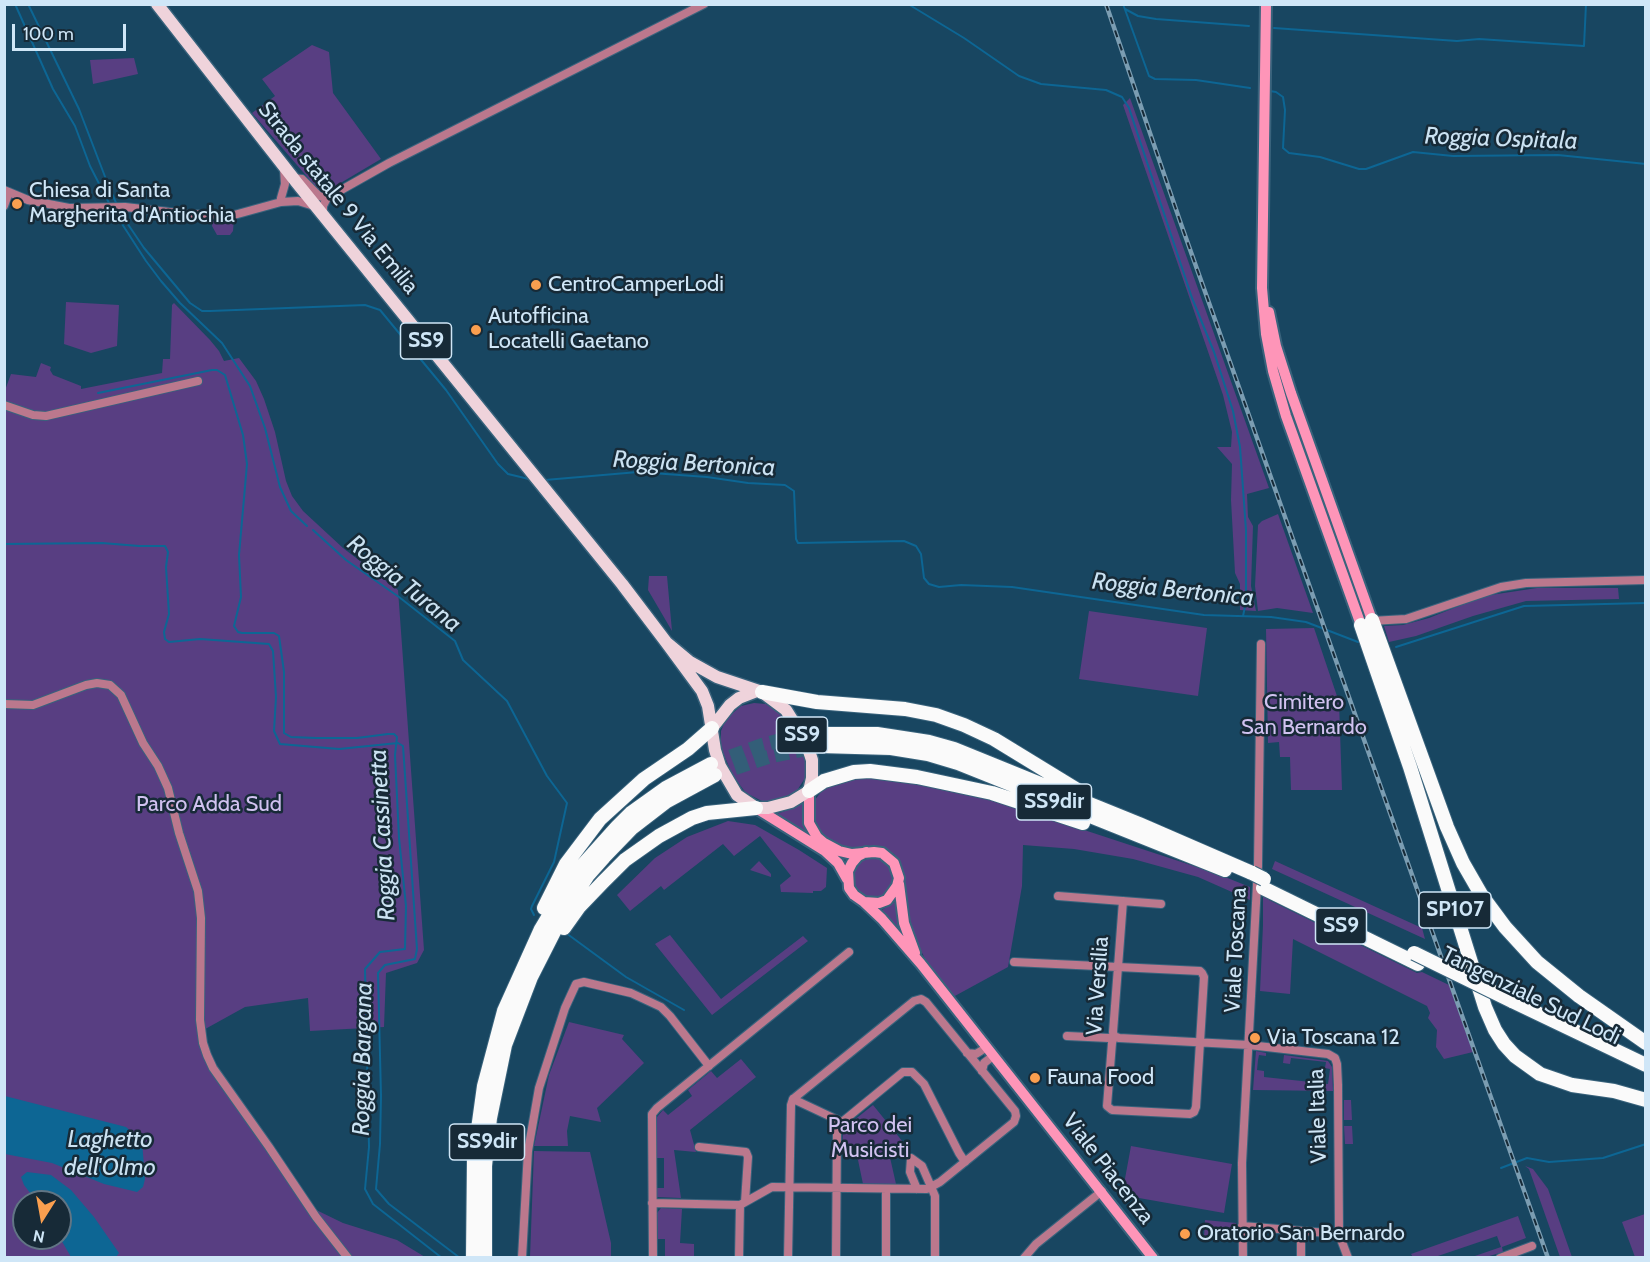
<!DOCTYPE html>
<html>
<head>
<meta charset="utf-8">
<style>
	body { margin:0 }
	#map { position:relative; width:1650px; height:1262px; overflow:hidden; background:#184661; font-family:Cabin,sans-serif }
	canvas { display:block }
	.frame { position:absolute; inset:0; border:6px solid #cfe6f7; pointer-events:none }
	.north { position:absolute; left:12px; top:1190px; width:60px; height:60px; box-sizing:border-box; background:#172a37; border:2px solid #617584; border-radius:50%; rotate:191deg; font-size:16px; font-weight:700; line-height:24px; text-align:center; color:#cfe6f7 }
	.north::after { content:''; display:block; margin:auto; width:21px; height:27px; background:#fa9f4f; clip-path:polygon(50% 0,100% 100%,50% 72%,0 100%) }
	.scale { position:absolute; left:12px; top:24px; width:114px; height:27px; box-sizing:border-box; border:3px solid #cfe6f7; border-top:0; padding-left:8px; font-size:18px; line-height:21px; white-space:nowrap; color:#cfe6f7; -webkit-text-stroke:4px #172a37; paint-order:stroke }
</style>
</head>
<body>
<div id="map">
<canvas width="1650" height="1262"></canvas>
<div class="frame"></div>
<div class="north">N</div>
<div class="scale">100 m</div>
</div>
<script>
const c = document.querySelector('canvas').getContext('2d');
c.lineJoin = 'round';
function fillPath(path, color) {
  c.fillStyle = color;
  c.fill(path, 'evenodd');
}
function shape(rows) {
  const path = new Path2D();
  for (const r of rows) {
    if (r.length === 3) {
      path.moveTo(r[0] + r[2], r[1]);
      path.arc(r[0], r[1], r[2], 0, 2 * Math.PI);
      continue;
    }
    path.moveTo(r[0], r[1]);
    for (let i = 2; i < r.length; i += 2) path.lineTo(r[i], r[i + 1]);
  }
  return path;
}
function trace(path, color, width, dash) {
  c.strokeStyle = color;
  c.lineWidth = width;
  c.lineCap = dash ? 'butt' : 'round';
  c.setLineDash(dash || []);
  c.stroke(path);
}
function label(font, color, halo, rows, align = 'center') {
  c.font = font + ' Cabin,sans-serif';
  c.lineWidth = 5;
  c.setLineDash([]);
  c.textBaseline = 'middle';
  c.strokeStyle = halo;
  c.fillStyle = color;
  for (const [text, x, y, turn = 0] of rows) {
    c.save();
    c.translate(x, y);
    c.rotate((+turn || 0) * Math.PI / 180);
    c.textAlign = isNaN(turn) ? turn : align;
    if (halo) c.strokeText(text, 0, 0);
    c.fillText(text, 0, 0);
    c.restore();
  }
}
fillPath(shape([
	[312,45,329,52,333,93,381,159,322,194,252,113,275,96,262,79],
	[134,58,138,74,93,84,90,60],
	[1130,98,1269,488,1247,494,1248,517,1253,526,1251,586,1256,611,1240,610,1240,584,1235,573,1231,500,1232,464,1217,447,1231,447,1232,432,1223,395,1123,105],
	[234,218,233,231,230,235,217,235,212,226,213,221],
	[66,302,119,305,117,346,91,353,64,344],
	[174,303,210,340,219,351,224,361,239,358,256,381,264,399,275,432,286,481,292,496,303,511,343,548,398,590,424,950,417,963,386,973,384,1027,310,1031,308,998,245,1007,198,1033,202,1053,208,1065,234,1105,308,1206,343,1223,397,1240,425,1257,5,1257,4,393,11,374,36,377,41,363,51,367,50,370,53,375,81,386,81,389,162,373,163,359,170,359,172,305],
	[24,1202,60,1202,60,1238,24,1238],
	[1278,514,1313,613,1277,608,1258,611,1255,586,1258,525,1262,521],
	[649,576,667,576,672,631,648,590],
	[1537,588,1618,588,1619,599,1526,601,1473,616,1416,636,1389,642,1384,626,1403,625,1429,618,1484,596],
	[1089,611,1207,628,1198,696,1079,679],
	[1314,628,1339,702,1342,790,1291,790,1290,757,1280,757,1279,742,1268,743,1266,629],
	[754,703,766,704,779,712,790,725,802,748,807,764,805,778,798,789,785,799,770,802,762,801,746,793,733,776,721,748,721,731,726,719,741,706],
	[857,777,878,778,933,786,996,801,1215,873,1250,887,1250,900,1198,877,1133,859,1074,849,1023,845,1022,886,1008,967,953,997,927,963,911,930,904,896,904,874,899,861,894,854,881,848,855,850,834,845,819,832,813,818,814,801,825,787],
	[801,803,804,804,803,820,807,834,774,815,793,808],
	[728,821,755,825,799,850,827,868,826,887,821,891,813,891,813,893,781,892,780,885,791,876,760,836,734,856,723,844,664,890,661,886,630,911,617,895,655,858,687,837],
	[873,878,20],
	[759,861,771,874,771,877,750,870],
	[1275,861,1422,928,1425,939,1272,869],
	[1263,893,1269,896,1269,900,1417,973,1422,972,1449,985,1473,1052,1444,1059,1436,1047,1437,1030,1428,1018,1430,1013,1427,1006,1293,939,1290,994,1260,991,1263,925],
	[894,902,896,904,900,929,898,930,882,910],
	[670,935,721,999,803,936,808,941,712,1015,655,944],
	[569,1022,624,1035,622,1039,644,1063,597,1108,601,1122,570,1116,567,1131,568,1146,534,1146,549,1075],
	[1256,1051,1266,1053,1266,1056,1259,1055,1258,1060,1257,1070,1264,1071,1264,1077,1311,1082,1312,1076,1316,1077,1316,1083,1328,1084,1330,1069,1325,1068,1326,1062,1291,1058,1290,1064,1283,1063,1284,1055,1328,1061,1332,1067,1333,1091,1253,1090],
	[741,1059,756,1077,690,1130,696,1152,674,1150,681,1198,657,1197,657,1188,664,1188,664,1158,656,1158,657,1117,663,1110,668,1115,692,1096,688,1090,711,1071,717,1078],
	[1344,1100,1351,1100,1352,1120,1344,1120],
	[873,1105,907,1147,903,1153,889,1153,896,1184,863,1184,858,1160,852,1154,842,1154,843,1129],
	[1344,1126,1352,1126,1353,1144,1345,1144],
	[1131,1146,1232,1164,1224,1213,1122,1195],
	[534,1151,590,1152,611,1243,611,1257,530,1257],
	[1525,1166,1533,1169,1548,1189,1572,1257,1560,1257,1529,1169],
	[661,1208,682,1209,680,1243,694,1244,694,1257,665,1257,665,1239,658,1239,657,1213],
	[1645,1214,1645,1257,1635,1257,1622,1222],
	[1518,1216,1526,1238,1502,1247,1503,1252,1486,1257,1472,1257,1501,1247,1497,1236,1435,1257,1413,1257,1411,1254],
	[1205,1220,1236,1223,1234,1239,1204,1237]
]), '#583e82');
fillPath(shape([
	[5,1096,126,1127,142,1141,145,1179,143,1187,137,1192,133,1191,104,1184,52,1163,5,1154],
	[27,1172,51,1175,71,1190,94,1217,119,1253,116,1257,71,1257,60,1238,60,1202,37,1202,24,1185,21,1177]
]), '#0d6694');
trace(shape([
	[15,4,53,89,75,126,90,166,110,205],
	[28,4,79,109,109,187,121,214,144,248,190,303,202,311,210,311,365,305,380,310,446,390,498,464,508,474,533,480],
	[908,4,964,38,1019,76,1041,84,1106,90,1122,97,1129,108,1192,298,1214,352,1233,411,1240,447,1246,530,1246,602,1243,616],
	[1123,4,1149,76,1155,79,1196,80,1250,88],
	[1125,9,1138,16,1156,19,1249,26],
	[1274,28,1457,41,1479,39,1584,46,1586,4],
	[1270,91,1276,92,1283,97,1285,110,1283,148,1289,153,1320,157,1359,169,1366,169,1413,152,1453,156,1558,155,1646,164],
	[113,210,146,261,161,281,180,303,222,343,250,386,265,428,280,487,291,511,307,526],
	[98,393,212,370,217,370,225,375,243,435,247,464,239,555,241,597,234,626,238,632,242,633,274,633,279,636,284,672,284,733,291,737,316,738,357,738,388,734,394,734,397,737,395,755,399,838,406,906,405,949,380,952,365,969,369,1147,365,1189,373,1204,442,1258],
	[545,480,638,472,707,477,748,483,785,485,794,491,796,539,798,543,904,541,916,546,921,554,924,578,929,584,939,587,961,585,1012,587,1204,615,1271,617,1306,622,1358,642],
	[313,530,346,560,399,597,455,641,463,660,507,701,547,776,567,803,554,862,532,906,531,909,534,915],
	[4,544,102,543,139,546,165,546,168,552,166,567,169,614,164,632,165,639,169,642,200,639,269,644,273,651,276,697,274,731,280,744,339,749,398,743,403,746,417,949,415,959,385,965,378,973,381,1096,380,1144,376,1189,389,1204,460,1258],
	[1396,647,1524,606,1646,603],
	[566,933,626,977,684,1010],
	[1501,1168,1527,1158,1549,1162,1603,1158,1646,1144]
]), '#0d6694', 2);
trace(shape([
	[711,764,762,745,793,737,818,734],
	[715,775,768,757,819,746]
]), '#335e78', 14, [14, 7]);
const street = shape([
	[293,178,302,179,319,196,327,198],
	[4,190,28,200,69,208,125,207,187,214,234,215,281,202,298,201,314,206],
	[281,198,285,184,284,169],
	[4,206,9,192],
	[323,215,323,206,327,198,389,163,704,4],
	[4,405,33,415,46,416,198,381],
	[1371,621,1406,619,1501,587,1526,583,1646,580],
	[4,704,33,705,86,685,97,683,110,685,121,695,143,743,158,766,168,788,179,833,198,891,201,918,200,1020,203,1043,207,1055,213,1068,269,1147,316,1217,348,1258],
	[1058,896,1161,904],
	[1014,962,1118,967,1200,971,1202,973,1204,977,1196,1107,1194,1112,1190,1114,1112,1110,1107,1106,1112,1043,1114,1036,1113,1032,1118,967,1123,901],
	[1067,1036,1109,1038,1114,1036,1119,1038,1249,1045,1328,1054,1335,1058,1337,1064,1338,1085,1339,1234,1348,1258],
	[967,1053,976,1054,987,1047],
	[982,1071,984,1063,993,1056],
	[793,1099,842,1122],
	[699,1147,746,1152,748,1157,745,1202],
	[917,1189,910,1172,911,1158,922,1166,935,1196,935,1258],
	[652,1203,740,1205,772,1187,927,1189,940,1182,1014,1122,1016,1116,1015,1111,926,1002,921,999,914,1001,793,1099],
	[1242,1226,1339,1234],
	[1301,1231,1301,1258],
	[522,1258,528,1151,539,1088,565,1008,576,984,584,982,631,993,661,1007,670,1016,709,1066],
	[653,1258,652,1114,657,1108,849,952],
	[739,1258,740,1205],
	[788,1258,791,1105,793,1099],
	[836,1258,837,1130,842,1122,903,1072,912,1072,924,1084,959,1153,965,1162],
	[886,1258,886,1189],
	[1024,1258,1036,1244,1102,1191],
	[1243,1258,1242,1163,1258,866,1261,644],
	[1500,1258,1532,1246]
]);
const secondary = shape([
	[1266,4,1262,288,1266,334,1273,371,1286,416,1361,625],
	[1269,312,1276,346,1291,393,1372,620],
	[809,791,809,823,817,837,824,843,839,851,852,854,874,852,882,853,894,863,899,878,897,886,887,900,879,903,864,902,854,895,849,888,848,871,852,863,858,856,866,852],
	[756,808,825,851,838,863,847,879],
	[899,884,904,923,915,953],
	[864,902,882,919,921,964,1153,1258]
]);
const primary = shape([
	[157,4,297,183,622,584,666,642,702,691,708,706,715,750,720,766,737,795,756,808,768,808,791,802,809,791,812,778,812,760,806,742,786,710,762,692,717,677,690,662,666,642],
	[712,728,730,705,739,698,757,691]
]);
const highway = shape([
	[1372,620,1447,827,1463,863,1482,896,1505,927,1537,962,1579,996,1646,1043],
	[1361,625,1410,767,1485,1007,1495,1030,1504,1044,1515,1056,1540,1074,1572,1085,1614,1091,1646,1100],
	[762,692,817,702,905,709,936,715,964,725,994,739,1079,791],
	[818,734,877,734,929,742,954,749,1139,824,1252,873],
	[820,746,891,748,928,754,958,763,1225,870],
	[809,791,824,781,854,772,870,771,917,777,992,793,1083,823],
	[1263,888,1418,964],
	[544,908,566,864,600,819,644,779,688,749,712,728],
	[564,928,579,907,603,882,625,860,659,836,692,818,707,813,756,808],
	[1512,1001,1646,1065],
	[473,1258,474,1158,484,1086,504,1011,541,929,566,887,581,867,617,827,631,813,666,788,711,764],
	[485,1258,485,1166,490,1118,505,1045,531,977,563,914,588,875,604,857,632,828,667,801,715,775]
]);
trace(street, '#39637c', 10);
trace(secondary, '#39637c', 14);
trace(primary, '#39637c', 15);
trace(highway, '#39637c', 16);
trace(street, '#bb788d', 8);
trace(secondary, '#fe95b8', 10);
trace(primary, '#efd3db', 12);
trace(highway, '#fafafa', 14);
const rail = shape([
	[1106,4,1181,224,1548,1258]
]);
trace(rail, '#7b9db2', 4.5);
trace(rail, '#172a37', 2, [7]);
const highwayBridge = shape([
	[1252,873,1264,879],
	[1414,953,1512,1001]
]);
trace(highwayBridge, '#39637c', 16, []);
trace(highwayBridge, '#fafafa', 14);
for (const [x, y, r, color] of [
	[17,204,6,"#fa9f4f"],
	[536,285,6,"#fa9f4f"],
	[476,330,6,"#fa9f4f"],
	[1255,1038,6,"#fa9f4f"],
	[1035,1078,6,"#fa9f4f"],
	[1185,1234,6,"#fa9f4f"]
]) {
  const dot = new Path2D();
  dot.arc(x, y, r, 0, 2 * Math.PI);
  c.fillStyle = color;
  c.fill(dot);
  trace(dot, '#172a37', 2);
}
for (const [x, y, w] of [
	[426,341,51],
	[802,735,51],
	[1054,802,75],
	[1455,910,72],
	[1341,926,51],
	[487,1142,75]
]) {
  const box = new Path2D();
  box.roundRect(x - w / 2, y - 18, w, 36, 4.5);
  c.fillStyle = '#172a37';
  c.fill(box);
  trace(box, '#cfe6f7', 1.5);
}
label('bold 21px', '#cfe6f7', null, [
	["SS9",426,341],
	["SS9",802,735],
	["SS9dir",1054,802],
	["SP107",1455,910],
	["SS9",1341,926],
	["SS9dir",487,1142]
]);
label('22px', '#cfe6f7', '#172a37', [
	["Chiesa di Santa",29,191],
	["Margherita d'Antiochia",29,216],
	["CentroCamperLodi",548,285],
	["Autofficina",488,317],
	["Locatelli Gaetano",488,342],
	["Via Toscana 12",1267,1038],
	["Fauna Food",1047,1078],
	["Oratorio San Bernardo",1197,1234]
], 'left');
label('22px', '#cfe6f7', '#172a37', [
	["Strada statale 9 Via Emilia",338,198,51],
	["Viale Toscana",1236,950,-87],
	["Via Versilia",1098,986,-86],
	["Tangenziale Sud Lodi",1531,996,26],
	["Viale Italia",1318,1116,-92],
	["Viale Piacenza",1108,1169,52]
]);
label('22px', '#d1c2f0', '#172a37', [
	["Cimitero",1304,703],
	["San Bernardo",1304,728],
	["Parco Adda Sud",209,805],
	["Parco dei",870,1126],
	["Musicisti",870,1151]
]);
label('italic 24px', '#cbe2f2', '#172a37', [
	["Roggia Ospitala",1501,139,2],
	["Roggia Bertonica",694,464,3],
	["Roggia Turana",404,584,39],
	["Roggia Bertonica",1173,590,6],
	["Roggia Cassinetta",383,835,-93],
	["Roggia Bargana",363,1059,-89],
	["Laghetto",110,1140],
	["dell'Olmo",110,1168]
]);
</script>
</body>
</html>
